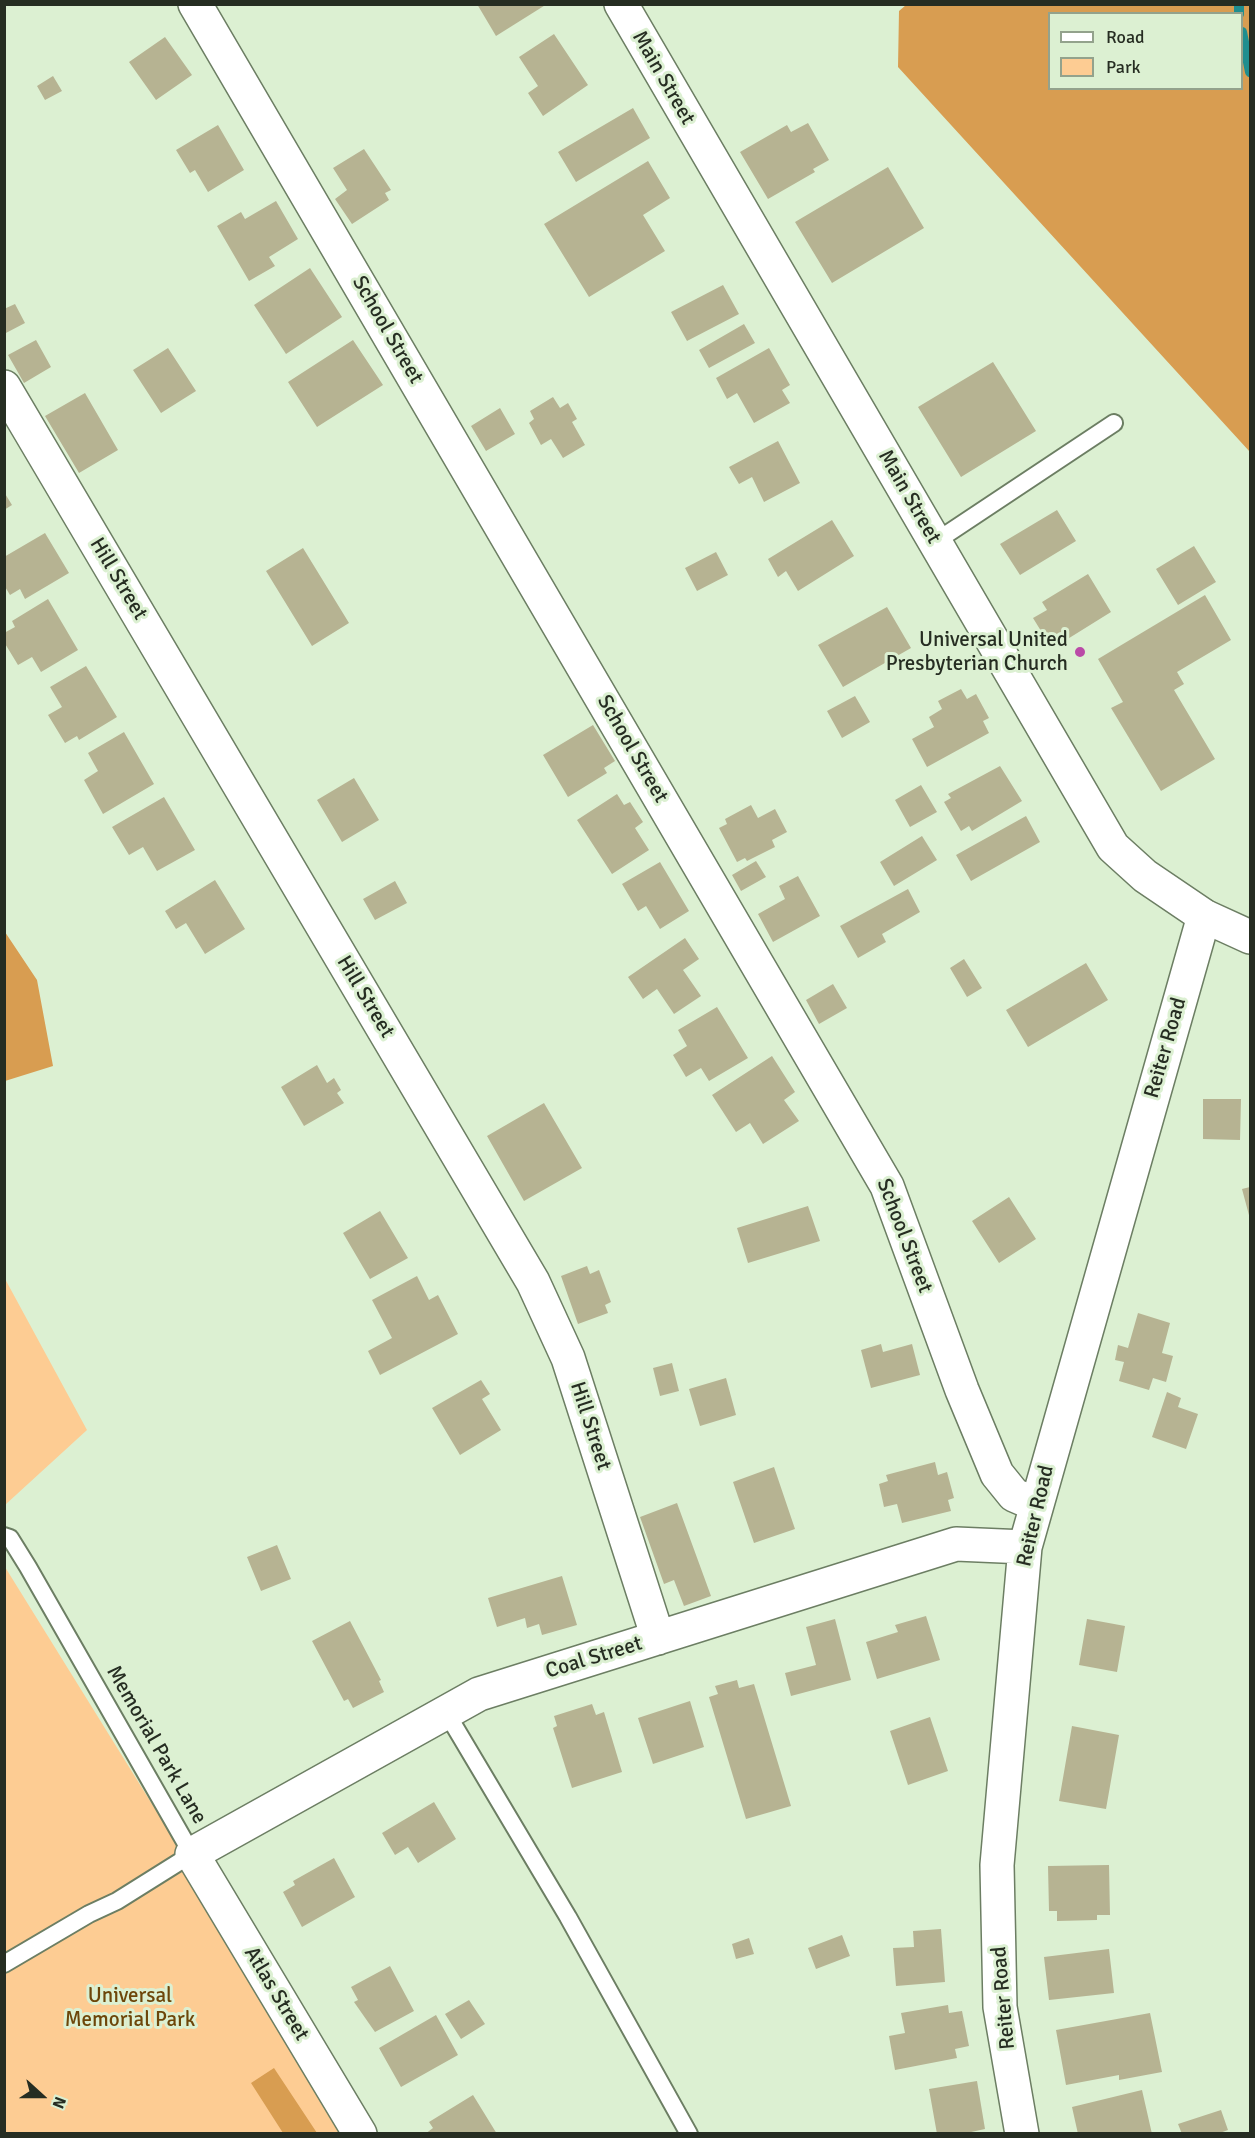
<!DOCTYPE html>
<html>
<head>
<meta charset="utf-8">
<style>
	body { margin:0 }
	#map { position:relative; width:1255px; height:2138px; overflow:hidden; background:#dcf0d2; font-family:Signika,sans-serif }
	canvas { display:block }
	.frame { position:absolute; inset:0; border:6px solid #262d22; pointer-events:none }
	.legend { position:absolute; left:1048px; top:12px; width:195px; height:78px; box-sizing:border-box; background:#dcf0d2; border:2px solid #93a28c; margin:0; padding:8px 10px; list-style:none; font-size:18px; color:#262d22 }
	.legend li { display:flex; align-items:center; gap:12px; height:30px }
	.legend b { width:30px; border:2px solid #93a28c }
	.north { position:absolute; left:12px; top:2066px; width:60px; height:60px; -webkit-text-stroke:4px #dcf0d2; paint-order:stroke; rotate:111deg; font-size:16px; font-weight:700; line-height:24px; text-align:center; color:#262d22 }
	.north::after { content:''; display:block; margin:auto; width:21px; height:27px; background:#262d22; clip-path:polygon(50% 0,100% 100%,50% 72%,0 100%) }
</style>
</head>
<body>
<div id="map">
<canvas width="1255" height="2138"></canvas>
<div class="frame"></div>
<ul class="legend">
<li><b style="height:8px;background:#fff"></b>Road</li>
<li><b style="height:16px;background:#fdcc93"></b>Park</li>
</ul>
<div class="north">N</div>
</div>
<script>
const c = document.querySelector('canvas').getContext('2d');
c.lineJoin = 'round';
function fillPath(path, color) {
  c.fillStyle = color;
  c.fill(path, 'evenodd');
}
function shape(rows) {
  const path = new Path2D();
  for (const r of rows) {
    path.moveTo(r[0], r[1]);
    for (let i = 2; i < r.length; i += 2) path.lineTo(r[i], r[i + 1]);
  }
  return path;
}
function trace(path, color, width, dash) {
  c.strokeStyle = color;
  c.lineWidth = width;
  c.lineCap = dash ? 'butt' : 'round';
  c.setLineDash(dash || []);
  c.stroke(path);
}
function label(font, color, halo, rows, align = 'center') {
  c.font = font + ' Signika,sans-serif';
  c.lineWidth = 6;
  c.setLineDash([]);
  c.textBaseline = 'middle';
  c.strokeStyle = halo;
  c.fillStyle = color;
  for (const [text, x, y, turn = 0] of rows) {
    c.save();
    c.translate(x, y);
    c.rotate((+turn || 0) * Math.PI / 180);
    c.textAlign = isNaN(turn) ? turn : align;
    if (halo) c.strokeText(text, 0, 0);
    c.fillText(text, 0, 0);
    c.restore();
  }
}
fillPath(shape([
	[4,1277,87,1430,5,1505,4,1505],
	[5,1567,356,2133,5,2133]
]), '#fdcc93');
fillPath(shape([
	[906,5,1250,5,1250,452,898,67,899,11],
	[1050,14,1242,14,1242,88,1050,88],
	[5,932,37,980,53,1066,5,1081],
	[274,2068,317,2133,283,2133,251,2083]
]), '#d89d51');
trace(shape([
	[1239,4,1239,14],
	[1242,32,1250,72]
]), '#1f8e8f', 10);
fillPath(shape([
	[477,4,547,4,496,36],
	[554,34,588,85,543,116,528,93,538,86,519,57],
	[165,37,192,75,156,100,129,62],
	[53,76,62,91,45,100,37,86],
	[633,108,650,138,576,182,558,152],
	[808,123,829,160,813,169,815,172,768,199,740,152,787,125,791,132],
	[218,125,244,170,208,192,195,170,190,173,176,150],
	[364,149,391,190,385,193,389,200,352,224,335,199,347,190,333,168],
	[648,161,670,198,643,215,665,251,589,297,544,224],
	[888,167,924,228,832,283,795,222],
	[276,201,298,239,269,257,275,266,249,281,217,226,241,212,245,219],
	[310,268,342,317,286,354,254,305],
	[723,285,739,314,687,341,671,312],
	[15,304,25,323,4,334,4,309],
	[744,324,755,343,709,368,699,350],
	[36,340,51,367,24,383,8,355],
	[353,340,383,385,317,427,288,382],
	[168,348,196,391,161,413,133,370],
	[769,348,790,385,782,390,790,403,754,423,737,393,727,399,716,378],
	[993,362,1036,431,961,477,918,407],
	[85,393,118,450,79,473,45,416],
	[553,397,560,408,568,403,577,419,572,422,585,445,563,458,551,439,541,445,529,423,534,419,530,411],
	[500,408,515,434,486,451,471,426],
	[778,441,800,483,764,502,752,477,739,484,729,467],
	[4,492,12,505,4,510],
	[1057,510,1076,541,1020,575,1000,544],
	[832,520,854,556,798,591,786,571,778,577,768,559],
	[45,533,69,573,25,599,20,589,10,595,4,585,4,557],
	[1194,546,1216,582,1178,605,1156,569],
	[303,548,349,623,312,646,266,571],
	[716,552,728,575,697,591,685,568],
	[1088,574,1111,612,1066,640,1063,635,1049,644,1033,618,1047,610,1042,602],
	[1205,595,1231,640,1177,672,1184,684,1174,690,1215,759,1161,791,1111,708,1123,702,1098,659],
	[48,599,78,650,41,672,32,657,18,665,4,642,4,633,15,627,12,621],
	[887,607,911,648,843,687,818,645],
	[86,666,117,717,79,740,77,736,65,743,48,715,62,707,50,687],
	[961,689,967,699,976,694,989,718,983,721,989,733,927,767,912,739,934,727,929,717,942,709,938,701],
	[855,696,870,722,842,738,827,711],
	[593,725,615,761,604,768,607,773,568,797,543,755],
	[124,732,154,784,103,814,84,780,98,771,88,753],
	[1000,766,1022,801,972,831,969,826,961,831,944,802,951,798,948,794],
	[354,778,379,820,342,842,317,800],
	[921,785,937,812,910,827,895,800],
	[617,794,624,805,630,802,643,822,635,828,649,850,612,874,577,820],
	[164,797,195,850,157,871,143,847,129,855,112,827],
	[751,805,758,818,775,809,787,832,772,840,775,847,747,861,745,858,737,862,719,828,727,824,725,819],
	[1026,816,1040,842,971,881,956,855],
	[922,836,937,860,894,886,880,862],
	[756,861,766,877,741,891,732,875],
	[660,862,689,911,660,929,646,906,638,911,622,884],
	[798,876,820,916,773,942,758,914,785,899,779,886],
	[215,880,245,929,205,954,186,923,176,929,165,911],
	[395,881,407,903,375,920,363,899],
	[908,889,920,912,882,934,886,942,858,958,840,926],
	[685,938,699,959,683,970,701,996,674,1014,657,989,643,999,628,977],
	[964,959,982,988,967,997,950,968],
	[1086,963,1108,1000,1028,1047,1006,1010],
	[833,984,847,1008,819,1024,806,1000],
	[717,1007,748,1058,709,1081,701,1068,686,1077,673,1055,687,1046,678,1030],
	[772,1056,795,1092,784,1100,799,1121,763,1144,750,1123,736,1132,712,1095],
	[317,1065,327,1083,334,1078,341,1090,337,1093,344,1103,304,1126,281,1087],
	[1203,1099,1241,1099,1240,1140,1203,1139],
	[544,1103,582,1168,524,1201,487,1136],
	[1250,1187,1250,1219,1242,1189],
	[1009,1197,1036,1239,999,1263,972,1221],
	[808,1206,820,1241,748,1263,737,1228],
	[380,1211,408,1258,370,1279,343,1233],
	[587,1266,590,1274,599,1270,611,1302,605,1305,608,1313,578,1324,561,1276],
	[417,1276,429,1300,438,1295,458,1334,380,1375,368,1351,392,1338,372,1300],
	[1138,1313,1170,1323,1162,1353,1173,1356,1166,1382,1153,1378,1149,1390,1119,1381,1124,1362,1115,1360,1118,1345,1128,1348],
	[881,1344,883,1352,912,1344,920,1375,871,1388,861,1350],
	[672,1363,679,1391,660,1396,653,1368],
	[726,1378,736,1415,700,1426,689,1389],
	[481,1380,490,1394,482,1399,501,1430,460,1455,432,1408],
	[1167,1392,1181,1398,1178,1407,1198,1414,1186,1449,1152,1437],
	[935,1462,938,1475,947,1472,954,1498,948,1500,951,1511,902,1523,897,1504,884,1507,879,1484,888,1481,886,1475],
	[774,1467,795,1529,754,1543,733,1482],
	[677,1503,711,1596,684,1606,674,1580,664,1584,640,1517],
	[277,1545,291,1579,261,1591,247,1557],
	[562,1576,577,1625,542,1635,539,1624,527,1628,525,1618,497,1627,488,1598],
	[926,1616,940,1660,877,1679,866,1642,898,1632,895,1625],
	[835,1619,851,1680,791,1696,785,1673,816,1665,806,1627],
	[1087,1619,1125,1626,1117,1672,1079,1665],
	[350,1621,381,1680,379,1681,384,1692,353,1708,348,1699,344,1701,312,1641],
	[737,1680,739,1688,754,1684,791,1806,746,1819,709,1697,718,1694,715,1686],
	[690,1701,704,1747,653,1764,638,1718],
	[592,1704,596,1715,604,1712,622,1772,572,1788,553,1728,557,1726,554,1716],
	[930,1717,948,1771,908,1785,890,1731],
	[1072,1726,1119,1735,1106,1809,1059,1801],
	[434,1802,456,1839,418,1863,408,1847,395,1855,382,1833],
	[334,1858,355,1897,302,1927,283,1892,295,1885,293,1881],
	[1109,1865,1110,1915,1097,1915,1097,1920,1057,1921,1057,1911,1049,1911,1048,1866],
	[941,1929,945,1982,896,1986,893,1948,914,1947,913,1931],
	[842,1935,850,1956,816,1969,808,1948],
	[749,1938,754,1954,736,1959,732,1944],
	[1109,1949,1114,1993,1049,2000,1044,1957],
	[390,1966,414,2011,375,2032,354,2002,358,2000,351,1987],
	[469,2000,485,2024,461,2039,445,2014],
	[948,2005,949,2013,962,2011,969,2046,955,2049,957,2058,895,2070,889,2036,905,2033,901,2013],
	[1150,2013,1162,2072,1119,2080,1119,2075,1066,2085,1056,2030],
	[436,2015,458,2055,401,2087,379,2048],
	[977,2081,985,2129,962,2134,937,2134,929,2089],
	[1142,2090,1152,2134,1078,2134,1072,2107],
	[473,2095,497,2134,425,2134,433,2128,429,2122],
	[1221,2110,1228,2130,1217,2134,1182,2134,1178,2124]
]), '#b6b392');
const lane = shape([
	[935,542,1114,423],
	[4,1536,10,1538,28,1567,192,1854,117,1901,89,1914,4,1964],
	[446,1712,568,1917,689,2134]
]);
const street = shape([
	[195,4,887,1186,962,1390,997,1474,1014,1495,1035,1504],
	[4,387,533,1282,568,1358,658,1638],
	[360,2134,192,1854,479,1694,956,1544,1025,1547],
	[1022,2134,1000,2007,997,1865,1025,1547,1204,916]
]);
const secondary = shape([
	[621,4,1113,847,1145,876,1204,916,1250,937]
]);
trace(lane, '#6c7e63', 20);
trace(street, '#6c7e63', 36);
trace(secondary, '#6c7e63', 36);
trace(lane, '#fff', 16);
trace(street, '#fff', 33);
trace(secondary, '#fff', 33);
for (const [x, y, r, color] of [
	[1080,652,6,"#ba4aa7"]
]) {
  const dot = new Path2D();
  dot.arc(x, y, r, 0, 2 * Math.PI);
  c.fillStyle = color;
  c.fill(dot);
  trace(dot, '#dcf0d2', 2);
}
label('21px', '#262d22', '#dcf0d2', [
	["Main Street",663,78,60],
	["School Street",387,330,60],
	["Main Street",909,497,60],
	["Hill Street",118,579,59],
	["School Street",632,749,60],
	["Hill Street",365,997,59],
	["Reiter Road",1166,1048,-74],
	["School Street",904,1236,69],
	["Hill Street",590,1426,72],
	["Reiter Road",1036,1516,-77],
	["Coal Street",594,1658,-17],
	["Memorial Park Lane",156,1745,60],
	["Atlas Street",276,1994,59],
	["Reiter Road",1004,1998,-95]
]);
label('21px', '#262d22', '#dcf0d2', [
	["Universal United",1068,640],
	["Presbyterian Church",1068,664]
], 'right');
label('21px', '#6d4609', '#dcf0d2', [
	["Universal",130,1996],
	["Memorial Park",130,2020]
]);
</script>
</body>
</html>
